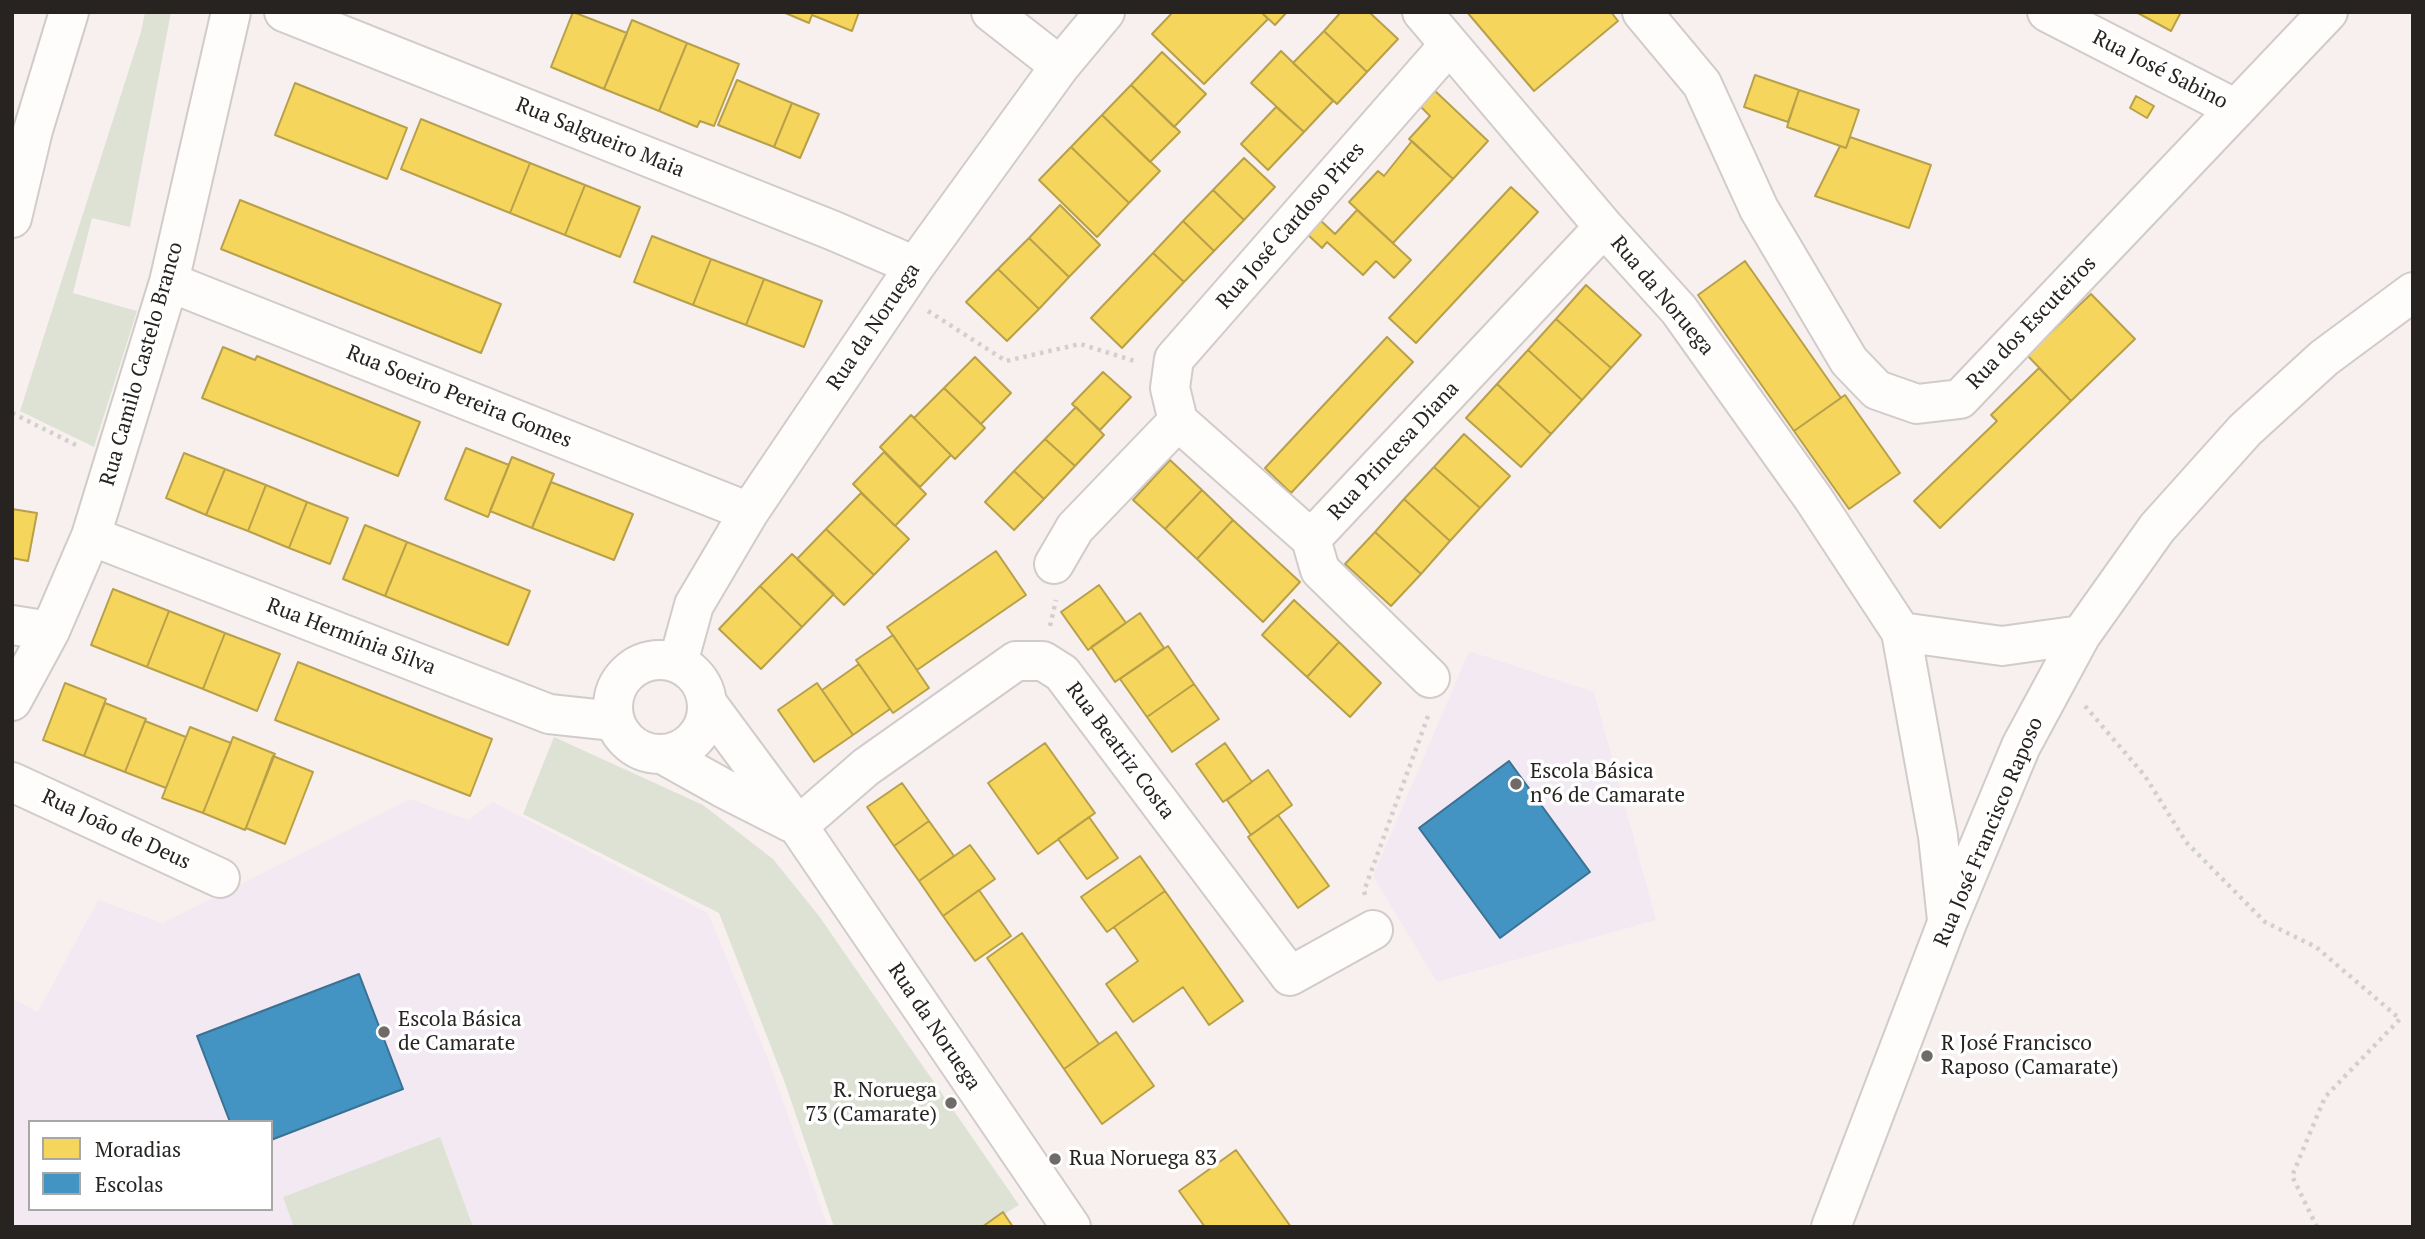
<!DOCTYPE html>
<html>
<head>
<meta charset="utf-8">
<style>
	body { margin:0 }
	#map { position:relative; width:2425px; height:1239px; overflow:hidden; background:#f7f0ee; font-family:"PT Serif",serif }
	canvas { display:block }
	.frame { position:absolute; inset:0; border:14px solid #272321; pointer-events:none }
	.legend { position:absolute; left:28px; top:1120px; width:245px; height:91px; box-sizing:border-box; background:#fff; border:2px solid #a9a7a6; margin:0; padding:9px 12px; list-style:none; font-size:21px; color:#272321 }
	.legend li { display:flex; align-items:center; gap:14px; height:35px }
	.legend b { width:35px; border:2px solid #a9a7a6 }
</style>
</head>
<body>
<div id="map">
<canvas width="2425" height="1239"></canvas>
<div class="frame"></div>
<ul class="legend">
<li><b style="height:19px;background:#f6d55c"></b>Moradias</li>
<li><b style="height:19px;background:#4393c3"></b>Escolas</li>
</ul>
</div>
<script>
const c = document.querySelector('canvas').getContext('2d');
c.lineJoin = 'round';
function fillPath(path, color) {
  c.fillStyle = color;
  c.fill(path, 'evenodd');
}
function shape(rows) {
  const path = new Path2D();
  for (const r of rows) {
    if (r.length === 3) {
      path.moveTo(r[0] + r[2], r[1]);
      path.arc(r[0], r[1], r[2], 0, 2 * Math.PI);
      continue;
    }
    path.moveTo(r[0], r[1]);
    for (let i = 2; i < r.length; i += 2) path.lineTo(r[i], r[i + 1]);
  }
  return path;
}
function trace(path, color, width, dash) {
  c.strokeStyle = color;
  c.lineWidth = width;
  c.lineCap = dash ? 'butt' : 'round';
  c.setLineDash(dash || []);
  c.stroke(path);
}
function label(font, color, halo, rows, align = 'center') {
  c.font = font + ' "PT Serif",serif';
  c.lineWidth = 7;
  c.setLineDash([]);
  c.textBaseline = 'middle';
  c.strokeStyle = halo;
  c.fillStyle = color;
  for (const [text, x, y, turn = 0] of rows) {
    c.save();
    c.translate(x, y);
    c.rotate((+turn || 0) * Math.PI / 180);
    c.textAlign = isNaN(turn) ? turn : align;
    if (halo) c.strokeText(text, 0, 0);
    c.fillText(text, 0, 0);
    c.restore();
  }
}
fillPath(shape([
	[1469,651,1594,692,1656,920,1437,982,1373,876],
	[410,799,468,820,493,802,708,913,765,1051,828,1227,12,1227,12,998,38,1012,98,900,163,923],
	[30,1122,271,1122,271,1209,30,1209]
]), '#f3e9f3');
fillPath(shape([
	[145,12,171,12,130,227,92,218,73,293,137,311,94,447,20,411,141,32],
	[554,737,703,805,773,859,819,916,1019,1205,983,1227,834,1227,785,1083,719,913,523,814],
	[440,1137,473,1227,294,1227,283,1197]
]), '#dee2d5');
const homes = shape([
	[573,12,627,33,604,89,551,67,573,12],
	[783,12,813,12,809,23,783,12],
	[813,12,859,12,852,31,812,15,813,12],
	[1173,12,1261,12,1268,19,1204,84,1152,34,1173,12],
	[1261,12,1287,12,1275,25,1261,12],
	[1341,12,1369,12,1398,39,1367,72,1324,31,1341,12],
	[1467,12,1611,12,1618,21,1534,91,1467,12],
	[2136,12,2181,12,2171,31,2136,12],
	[632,20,687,43,659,111,604,89,632,20],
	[1324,31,1367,72,1337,104,1293,63,1324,31],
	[687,43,739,64,714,126,700,121,697,127,659,111,687,43],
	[1281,51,1333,101,1304,132,1251,83,1281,51],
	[1162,52,1206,94,1174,127,1131,85,1162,52],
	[1755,75,1799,90,1788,122,1744,107,1755,75],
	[737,80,792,103,774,147,718,125,737,80],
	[295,83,407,128,387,179,275,135,295,83],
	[1131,85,1180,132,1150,162,1102,115,1131,85],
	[1433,89,1488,141,1453,179,1409,139,1430,116,1419,105,1433,89],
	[1799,90,1859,110,1846,148,1787,127,1799,90],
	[2136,96,2154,106,2147,118,2130,108,2136,96],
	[792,103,819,114,800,158,774,147,792,103],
	[1276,107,1304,132,1268,170,1241,144,1276,107],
	[1102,115,1160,171,1129,203,1071,147,1102,115],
	[421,119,530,163,510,213,401,169,421,119],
	[1850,137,1931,165,1909,228,1815,196,1840,146,1846,148,1850,137],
	[1412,141,1453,179,1393,243,1349,202,1378,171,1384,176,1412,141],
	[1071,147,1129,203,1097,237,1039,180,1071,147],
	[1244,158,1275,187,1244,220,1213,190,1244,158],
	[530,163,585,185,565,235,510,213,530,163],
	[585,185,640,207,620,257,565,235,585,185],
	[1511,187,1538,212,1416,343,1389,318,1511,187],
	[1213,190,1244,220,1214,251,1183,221,1213,190],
	[240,200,501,304,481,353,221,249,240,200],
	[1060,205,1100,245,1069,277,1029,238,1060,205],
	[1357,210,1411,260,1394,278,1376,261,1363,275,1327,242,1322,248,1306,233,1319,219,1335,234,1357,210],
	[1183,221,1214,251,1184,282,1153,253,1183,221],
	[652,236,711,259,693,305,634,282,652,236],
	[1029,238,1069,277,1039,309,998,269,1029,238],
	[1153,253,1184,282,1122,348,1091,318,1153,253],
	[711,259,764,279,746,325,693,305,711,259],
	[1745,261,1841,398,1794,431,1698,295,1745,261],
	[998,269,1039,309,1007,341,966,302,998,269],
	[764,279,822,301,804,347,746,325,764,279],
	[1586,285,1641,335,1611,368,1556,319,1586,285],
	[2091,294,2135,339,2071,401,2027,355,2091,294],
	[1556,319,1611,368,1582,400,1528,350,1556,319],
	[1387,337,1413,362,1291,493,1265,468,1387,337],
	[223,347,255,360,257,356,420,422,398,476,202,398,223,347],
	[1528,350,1582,400,1551,434,1497,384,1528,350],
	[975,357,1011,393,981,424,944,388,975,357],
	[2039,368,2071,401,1940,528,1914,501,1997,421,1991,415,2039,368],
	[1103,372,1131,397,1100,430,1072,404,1103,372],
	[1497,384,1551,434,1521,467,1466,418,1497,384],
	[944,388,985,428,955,459,914,418,944,388],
	[1845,395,1900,473,1849,509,1794,431,1845,395],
	[1076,407,1104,435,1075,466,1045,439,1076,407],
	[911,415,951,455,920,487,880,447,911,415],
	[1464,434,1510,476,1480,508,1434,467,1464,434],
	[1045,439,1075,466,1044,499,1014,471,1045,439],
	[466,448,509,465,488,517,445,499,466,448],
	[884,452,926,494,895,526,853,484,884,452],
	[184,453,225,469,206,515,166,498,184,453],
	[512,457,554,474,532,528,490,511,512,457],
	[1170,460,1202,490,1165,529,1133,500,1170,460],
	[1434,467,1480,508,1450,541,1404,499,1434,467],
	[225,469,266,485,248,531,206,515,225,469],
	[1014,471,1044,499,1014,530,985,502,1014,471],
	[551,482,633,514,614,560,532,528,551,482],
	[266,485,307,502,289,548,248,531,266,485],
	[1202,490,1233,520,1197,559,1165,529,1202,490],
	[861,493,909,539,874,575,826,529,861,493],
	[1404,499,1450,541,1421,574,1375,532,1404,499],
	[307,502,348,518,330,564,289,548,307,502],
	[12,509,37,513,28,561,12,558,12,509],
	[1233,520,1300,582,1263,622,1197,559,1233,520],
	[365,525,407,542,385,596,343,579,365,525],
	[826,529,874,575,844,605,797,559,826,529],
	[1375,532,1421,574,1391,606,1345,564,1375,532],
	[407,542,530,591,508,645,385,596,407,542],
	[996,551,1026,595,917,670,887,627,996,551],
	[792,554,834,594,802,627,760,586,792,554],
	[1099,585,1126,623,1088,650,1061,612,1099,585],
	[760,586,802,627,761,669,719,629,760,586],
	[113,589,169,611,147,667,91,645,113,589],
	[1294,600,1339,642,1307,677,1262,635,1294,600],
	[169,611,225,633,203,689,147,667,169,611],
	[1140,613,1164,648,1115,682,1091,647,1140,613],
	[225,633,280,654,257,711,203,689,225,633],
	[893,635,929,688,893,713,856,660,893,635],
	[1339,642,1381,683,1350,717,1307,677,1339,642],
	[1168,646,1194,684,1147,717,1120,679,1168,646],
	[298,662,492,739,470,796,275,720,298,662],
	[859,664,890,709,853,735,822,690,859,664],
	[65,683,106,699,84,756,43,740,65,683],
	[817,683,853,735,814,762,778,710,817,683],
	[1194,684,1219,719,1172,752,1147,717,1194,684],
	[105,703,146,719,125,772,84,756,105,703],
	[145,721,186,737,166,788,125,772,145,721],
	[190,727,231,743,203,813,162,798,190,727],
	[233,737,275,754,245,830,203,813,233,737],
	[1045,743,1095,813,1038,854,988,783,1045,743],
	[1225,743,1252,782,1223,802,1196,764,1225,743],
	[273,756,313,772,285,844,246,828,273,756],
	[1268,770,1292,805,1251,835,1227,800,1268,770],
	[902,783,929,821,894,846,867,807,902,783],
	[1278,815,1329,886,1298,908,1248,837,1278,815],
	[1089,817,1118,858,1087,879,1058,839,1089,817],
	[929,821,954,856,919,881,894,846,929,821],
	[970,845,995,879,943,916,919,881,970,845],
	[1140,856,1165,891,1107,932,1081,897,1140,856],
	[979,890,1011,936,975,961,943,916,979,890],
	[1165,891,1243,1001,1209,1025,1183,987,1133,1022,1106,984,1138,961,1114,927,1165,891],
	[1022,933,1099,1044,1064,1069,987,958,1022,933],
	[1116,1032,1154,1086,1102,1124,1064,1069,1116,1032],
	[1236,1150,1291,1227,1205,1227,1179,1191,1236,1150],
	[1003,1212,1013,1227,982,1227,1003,1212]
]);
fillPath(homes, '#f6d55c');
trace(homes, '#b8a04a', 2);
const schools = shape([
	[1509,761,1590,872,1500,938,1419,828,1509,761],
	[359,974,403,1089,271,1140,271,1122,230,1122,197,1036,359,974]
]);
fillPath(schools, '#4393c3');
trace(schools, '#3b7192', 2);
const street = shape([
	[284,12,834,231,915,266],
	[991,12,1060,66],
	[1422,12,1604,227,1679,310,1813,498,1901,632,1938,836,1947,920],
	[1642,12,1702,84,1759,209,1849,361,1877,390,1917,404,1960,399,2328,12],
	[2047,12,2236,109],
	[12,218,33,130,69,12],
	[169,282,749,512],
	[91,536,549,714,614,721],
	[1311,539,1178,421,1170,388,1174,359,1449,45],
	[1311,539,1604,227],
	[1311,539,1320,570,1430,678],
	[1054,564,1075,528,1178,421],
	[12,625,50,631],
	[1901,632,2002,646,2081,635],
	[660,707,47],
	[678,663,694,605,749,512,915,266,1060,66,1105,12],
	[12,701,50,631,91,536,169,282,231,12],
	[707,703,798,826,1071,1227],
	[664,755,723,788,792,823],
	[12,782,220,878],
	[798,826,866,767,1016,661,1043,661,1062,673,1290,976,1373,930],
	[1831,1227,1947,923,2021,746,2081,635,2157,528,2245,430,2324,358,2413,292]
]);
trace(street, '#d1cbc9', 42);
trace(shape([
	[928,311,1006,361,1080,344,1138,362],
	[12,413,80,447],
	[1050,626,1056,600],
	[2085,706,2145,776,2186,842,2265,922,2316,947,2400,1019,2325,1097,2292,1176,2317,1227],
	[1365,895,1364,891,1428,716]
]), '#d2d0cf', 4.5, [3.5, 5]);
trace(street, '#fefdfc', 38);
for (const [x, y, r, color] of [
	[1516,784,7,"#706b69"],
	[384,1032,7,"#706b69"],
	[1927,1056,7,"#706b69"],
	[951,1103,7,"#706b69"],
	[1055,1159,7,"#706b69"]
]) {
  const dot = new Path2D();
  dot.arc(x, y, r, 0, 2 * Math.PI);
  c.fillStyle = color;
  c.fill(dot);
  trace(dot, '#fff', 2.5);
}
label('21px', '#272321', '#fff', [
	["Rua José Sabino",2160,70,27],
	["Rua Salgueiro Maia",600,138,22],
	["Rua José Cardoso Pires",1291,226,-49],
	["Rua da Noruega",1662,296,50],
	["Rua dos Escuteiros",2032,323,-46],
	["Rua da Noruega",874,327,-56],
	["Rua Camilo Castelo Branco",142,364,-74],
	["Rua Soeiro Pereira Gomes",459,397,22],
	["Rua Princesa Diana",1394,451,-47],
	["Rua Hermínia Silva",351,637,21],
	["Rua Beatriz Costa",1120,751,53],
	["Rua João de Deus",116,830,25],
	["Rua José Francisco Raposo",1989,832,-67],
	["Rua da Noruega",934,1027,56]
]);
label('21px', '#272321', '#fff', [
	["Escola Básica",1530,772],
	["nº6 de Camarate",1530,796],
	["Escola Básica",398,1020],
	["de Camarate",398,1044],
	["R José Francisco",1941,1044],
	["Raposo (Camarate)",1941,1068],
	["R. Noruega",937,1091,"right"],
	["73 (Camarate)",937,1115,"right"],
	["Rua Noruega 83",1069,1159]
], 'left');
</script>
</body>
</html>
